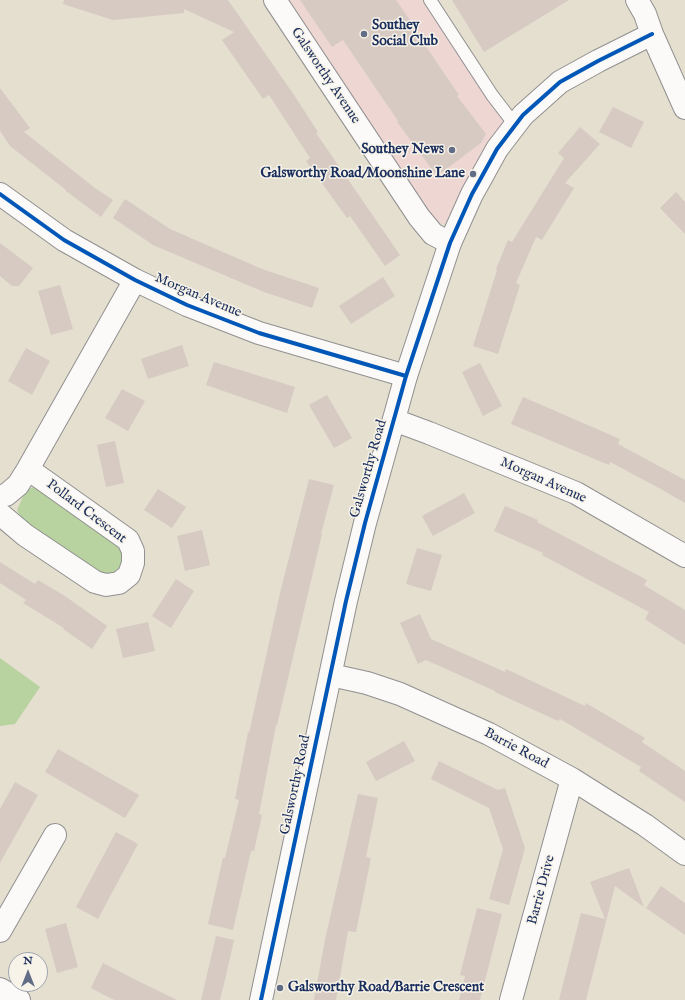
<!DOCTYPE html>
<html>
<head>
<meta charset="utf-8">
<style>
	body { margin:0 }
	#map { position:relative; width:685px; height:1000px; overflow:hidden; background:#e4dfcf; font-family:"IM FELL English",serif }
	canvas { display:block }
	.north { position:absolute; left:8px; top:952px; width:40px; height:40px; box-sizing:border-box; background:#f7f3e8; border:1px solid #9fa5b1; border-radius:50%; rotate:0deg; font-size:11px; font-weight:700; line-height:16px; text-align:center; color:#1b2f5e }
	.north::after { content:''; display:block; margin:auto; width:14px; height:18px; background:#616d86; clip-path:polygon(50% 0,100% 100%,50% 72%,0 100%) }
</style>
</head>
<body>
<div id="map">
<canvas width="685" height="1000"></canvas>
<div class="north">N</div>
</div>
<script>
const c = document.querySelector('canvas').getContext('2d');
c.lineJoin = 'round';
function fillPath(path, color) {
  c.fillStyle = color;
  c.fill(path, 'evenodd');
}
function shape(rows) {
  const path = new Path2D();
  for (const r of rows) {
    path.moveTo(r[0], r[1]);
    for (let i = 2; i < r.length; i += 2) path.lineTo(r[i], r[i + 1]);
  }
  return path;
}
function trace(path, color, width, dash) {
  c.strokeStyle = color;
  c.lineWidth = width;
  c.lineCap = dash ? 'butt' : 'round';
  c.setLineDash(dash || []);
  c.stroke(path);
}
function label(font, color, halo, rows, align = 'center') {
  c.font = font + ' "IM FELL English",serif';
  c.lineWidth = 3;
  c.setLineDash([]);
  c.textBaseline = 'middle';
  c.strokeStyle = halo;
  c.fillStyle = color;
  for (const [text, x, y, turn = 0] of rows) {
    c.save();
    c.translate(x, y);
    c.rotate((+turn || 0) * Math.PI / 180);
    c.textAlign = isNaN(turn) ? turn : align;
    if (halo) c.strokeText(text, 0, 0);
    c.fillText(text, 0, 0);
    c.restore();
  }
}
fillPath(shape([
	[285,0,427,0,510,122,449,223,437,224]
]), '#eed6d3');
fillPath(shape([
	[34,487,39,487,117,541,124,554,121,566,113,573,98,573,23,522,17,510,26,490],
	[0,658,40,687,15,724,0,726]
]), '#b8d2a0');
fillPath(shape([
	[64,0,228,0,294,95,318,132,316,133,400,255,385,266,350,216,347,218,306,161,310,158,269,95,263,99,222,40,234,32,184,9,184,13,113,20,63,4],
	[300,0,396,0,416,29,414,29,459,95,457,96,486,134,481,143,437,176,397,122,398,121,343,40,332,47],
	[452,0,569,0,484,52],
	[0,88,30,128,24,132,95,188,113,200,101,217,66,191,66,190,10,146,0,131],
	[613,107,644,122,631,148,599,132],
	[580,127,600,144,565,183,574,188,542,240,536,237,516,283,520,285,498,354,473,346,497,270,496,269,508,240,512,242,564,158,558,153],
	[676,192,685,202,685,234,660,208],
	[125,199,170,229,262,269,319,288,312,308,264,292,153,245,113,218],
	[0,243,33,268,19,286,12,286,0,276],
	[383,277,395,296,351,324,339,306],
	[60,285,73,329,51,335,38,291],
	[182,345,189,366,148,379,141,359],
	[26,348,50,361,32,395,8,381],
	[214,362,295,387,287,413,206,385],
	[480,363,502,406,483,416,462,372],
	[122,389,145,401,128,431,105,418],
	[327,395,352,438,334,448,309,405],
	[523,397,620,439,618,444,685,480,685,503,659,488,610,462,609,465,511,424],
	[115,441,124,483,106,487,97,445],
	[309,479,334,485,321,534,322,534,277,725,276,725,259,814,262,815,254,851,251,851,233,930,208,924,223,858,225,858,239,800,235,799,248,732,249,733,280,593],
	[158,489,186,507,172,528,144,510],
	[464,493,475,513,433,536,422,516],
	[505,506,538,520,537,522,647,580,644,585,685,610,685,645,645,619,649,612,542,555,543,553,494,531],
	[202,530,210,565,185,571,177,536],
	[417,548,442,555,431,591,406,584],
	[0,562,35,584,38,580,65,596,107,626,92,649,63,629,64,628,23,603,26,600,0,583],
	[176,579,194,591,171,628,152,616],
	[420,614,431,639,505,672,506,669,585,706,586,703,645,738,642,742,685,771,685,802,639,771,641,767,560,719,558,721,495,692,495,691,426,660,418,664,400,623],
	[148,622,155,651,123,658,116,629],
	[404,741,415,761,376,781,366,762],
	[58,749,139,795,125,818,45,772],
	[439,761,498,790,505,788,525,848,509,905,489,899,503,849,489,808,431,779],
	[15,782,38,795,0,863,0,809],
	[358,794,378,798,366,857,371,858,356,932,348,931,336,1000,314,1000,325,940],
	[116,832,138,844,98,919,76,907],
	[629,868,644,907,615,886,586,1000,559,1000,581,913,605,919,590,882],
	[661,886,685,903,685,935,646,908],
	[477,908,502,914,480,1000,459,1000,465,976,460,975],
	[66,923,78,967,57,973,45,929],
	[216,936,234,940,225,980,220,1000,201,1000],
	[103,963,134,979,177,1000,115,1000,106,996,91,988]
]), '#d7cac3');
const service = shape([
	[430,0,492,95,515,125]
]);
const minor = shape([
	[275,0,419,217,433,234,450,243],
	[0,194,64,240,135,280,187,305,259,333,406,376],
	[394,420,429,433,576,493,685,556],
	[0,496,6,495,18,485,28,469,135,280],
	[0,514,25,535,95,582,106,585,119,583,129,575,133,563,133,551,128,540,28,469],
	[331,675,367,683,400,694,489,734,572,779,645,825,685,854],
	[0,931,55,835],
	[511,1000,572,779]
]);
const tertiary = shape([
	[637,0,645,14,652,34,685,108],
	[0,989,19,1000],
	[261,1000,346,601,365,523,406,376,450,243,472,194,481,178,497,149,523,115,560,82,598,61,652,34]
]);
trace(service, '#909090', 14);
trace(minor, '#909090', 24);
trace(tertiary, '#909090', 24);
trace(service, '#fbfaf8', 12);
trace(minor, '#fbfaf8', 22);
trace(tertiary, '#fbfaf8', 22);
trace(shape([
	[0,194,64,240,135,280,187,305,259,333,406,376],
	[261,1000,346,601,365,523,406,376,450,243,472,194,481,178,497,149,523,115,560,82,598,61,652,34]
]), '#0057b8', 4);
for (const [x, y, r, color] of [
	[364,34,4,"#616d86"],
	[452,150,4,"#616d86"],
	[473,174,4,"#616d86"],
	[280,988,4,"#616d86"]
]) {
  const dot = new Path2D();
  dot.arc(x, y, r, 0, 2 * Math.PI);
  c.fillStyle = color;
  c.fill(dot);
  trace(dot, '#f7f3e8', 1.5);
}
label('bold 14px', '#1b2f5e', '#f7f3e8', [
	["Southey",372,26],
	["Social Club",372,42],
	["Southey News",444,150,"right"],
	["Galsworthy Road/Moonshine Lane",465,174,"right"],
	["Galsworthy Road/Barrie Crescent",288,988]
], 'left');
label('14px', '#1b2f5e', '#f7f3e8', [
	["Galsworthy Avenue",325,76,56],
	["Morgan Avenue",198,296,23],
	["Galsworthy Road",369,469,-74],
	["Morgan Avenue",543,481,24],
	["Pollard Crescent",86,512,37],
	["Barrie Road",516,749,28],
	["Galsworthy Road",296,785,-78],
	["Barrie Drive",542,890,-75]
]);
</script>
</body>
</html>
